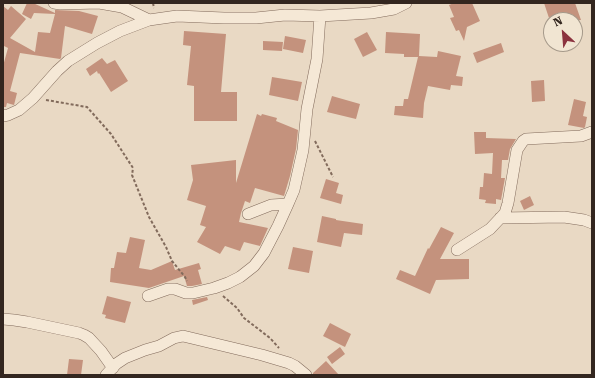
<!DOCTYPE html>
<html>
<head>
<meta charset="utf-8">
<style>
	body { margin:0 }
	#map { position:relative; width:595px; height:378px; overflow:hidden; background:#e9d9c4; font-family:"Roboto Serif",serif }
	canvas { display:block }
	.frame { position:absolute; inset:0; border:4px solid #33261f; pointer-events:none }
	.north { position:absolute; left:543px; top:12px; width:40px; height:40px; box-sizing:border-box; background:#f1e5d2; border:1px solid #a5998a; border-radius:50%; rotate:334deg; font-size:11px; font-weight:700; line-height:16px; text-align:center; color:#33261f }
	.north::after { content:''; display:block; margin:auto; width:14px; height:18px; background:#8b323e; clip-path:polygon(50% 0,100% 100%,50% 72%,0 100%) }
</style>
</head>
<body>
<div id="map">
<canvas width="595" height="378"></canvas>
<div class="frame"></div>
<div class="north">N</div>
</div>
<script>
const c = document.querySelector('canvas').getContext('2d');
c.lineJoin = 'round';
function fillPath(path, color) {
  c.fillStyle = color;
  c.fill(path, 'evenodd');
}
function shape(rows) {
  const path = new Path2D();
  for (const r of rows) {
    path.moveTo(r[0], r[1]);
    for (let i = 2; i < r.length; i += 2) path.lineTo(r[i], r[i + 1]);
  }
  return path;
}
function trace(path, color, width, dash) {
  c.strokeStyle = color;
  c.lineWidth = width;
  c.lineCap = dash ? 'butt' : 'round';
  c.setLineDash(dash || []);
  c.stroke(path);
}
fillPath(shape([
	[27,3,33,3,55,13,55,10,79,11,98,16,92,34,65,26,61,58,60,59,20,53,10,91,17,93,14,105,7,103,6,107,3,107,3,66,8,48,4,46,3,47,3,6,8,10,11,6,26,19,10,38,35,52,38,32,50,33,55,14,34,13,31,19,22,14],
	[454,3,472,3,480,21,467,27,464,41,459,30,456,31,450,18,454,17,449,5],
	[544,3,575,3,581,20,566,20,563,13,549,18],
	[184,31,226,34,221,92,237,92,237,121,194,121,194,86,187,85,191,46,183,45],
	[367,32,377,50,363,57,354,39],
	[386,32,420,34,419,56,437,57,438,51,461,56,456,76,463,77,462,86,451,85,450,90,428,86,424,103,423,118,394,115,395,106,403,106,404,99,408,99,418,57,404,57,404,54,385,53],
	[285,36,306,40,303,53,283,49],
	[263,41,283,42,282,51,263,50],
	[501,43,504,52,477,63,473,53],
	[102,58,107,64,115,60,128,81,111,92,99,73,98,74,97,71,90,76,86,69],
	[272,77,302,82,298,101,269,95],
	[544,80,545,101,532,102,531,81],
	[332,96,360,104,356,119,327,112],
	[574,99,586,102,583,116,587,117,585,127,584,128,568,125],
	[257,114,261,116,262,114,277,118,276,121,298,130,296,149,290,176,284,196,255,188,250,203,245,201,241,213,239,222,268,228,260,246,244,242,240,251,225,246,220,254,197,242,206,227,200,225,206,206,187,200,193,180,191,165,236,160,236,183],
	[474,132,486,132,486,138,516,139,510,149,508,160,502,160,501,178,505,178,501,200,496,199,496,204,485,203,486,200,479,199,480,187,483,187,484,173,492,174,493,153,475,154],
	[326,179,339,183,336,193,343,195,341,204,320,198],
	[530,196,534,205,524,210,520,201],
	[322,216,336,219,336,220,363,224,362,235,344,233,341,247,317,242],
	[441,227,454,233,440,259,469,259,469,279,436,280,430,294,396,279,400,270,415,276,428,248,429,249],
	[130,237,145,240,139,268,151,270,172,261,175,270,199,263,201,269,198,270,202,284,192,286,187,286,184,276,149,288,110,282,111,268,114,268,117,252,126,253],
	[293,247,313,251,309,273,288,269],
	[107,296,131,302,125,323,105,318,106,315,102,314],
	[207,297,208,300,193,305,192,300],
	[330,323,351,334,345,347,323,336],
	[340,347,345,354,332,364,327,357],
	[69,359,83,360,81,375,67,375],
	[326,361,339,375,313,375,313,373]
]), '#c4927d');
const minor = shape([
	[54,3,60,4,99,3,122,7,149,20],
	[3,116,8,115,19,110,33,98,57,71,68,61,97,43,120,31,149,20,177,16,224,18,256,18,285,15,320,16,371,13,394,9,406,3],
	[248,214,271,205,288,204],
	[500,218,564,217,584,220,592,223],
	[457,250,490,229,505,213,508,203,517,150,523,141,526,139,581,136,592,132],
	[148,296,168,289,175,289,186,293,193,293,214,288,228,283,240,277,254,266,264,253,278,226,288,204,294,190,303,150,307,109,317,59,320,16],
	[3,319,14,320,27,322,79,333,84,335,89,338,101,351,113,368],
	[106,375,116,364,125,358,145,350,159,346,174,338,183,336,262,355,289,363,295,366,306,375]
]);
trace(minor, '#826b5c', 12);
trace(shape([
	[153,3,154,8],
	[46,100,87,107,111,134,133,168,132,175,149,217,166,247,172,261,185,277,187,281],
	[315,141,333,177],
	[223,296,237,308,244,318,270,338,279,348]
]), '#826b5c', 2, [3, 2]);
trace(minor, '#f5e8d6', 11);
</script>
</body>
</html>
